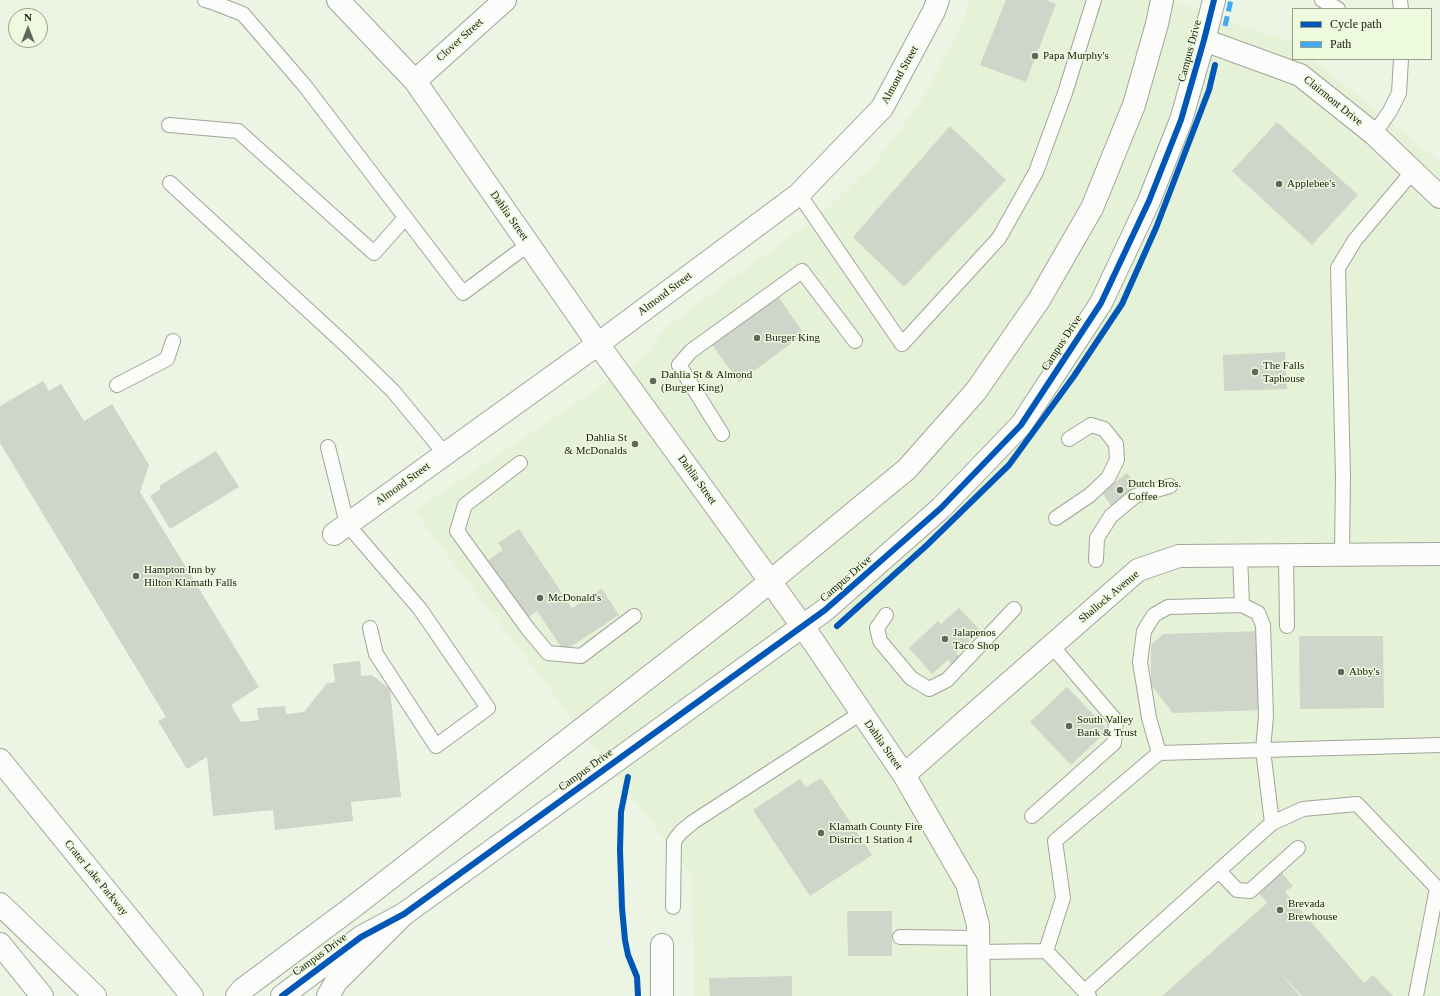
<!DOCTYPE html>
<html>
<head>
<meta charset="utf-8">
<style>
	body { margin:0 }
	#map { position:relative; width:1440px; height:996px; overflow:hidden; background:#ecf4e4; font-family:"Times New Roman",serif }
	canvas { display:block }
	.legend { position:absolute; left:1292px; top:8px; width:140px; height:52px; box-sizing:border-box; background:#edfade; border:1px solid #97a08b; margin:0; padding:5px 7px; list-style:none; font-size:12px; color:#15190f }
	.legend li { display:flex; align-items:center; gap:8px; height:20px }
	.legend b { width:20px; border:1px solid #97a08b }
	.north { position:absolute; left:8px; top:8px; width:40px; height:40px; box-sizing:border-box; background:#edfade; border:1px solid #97a08b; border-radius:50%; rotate:0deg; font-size:11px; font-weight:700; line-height:16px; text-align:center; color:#15190f }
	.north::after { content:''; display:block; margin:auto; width:14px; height:18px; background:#60665a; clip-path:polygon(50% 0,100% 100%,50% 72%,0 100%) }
</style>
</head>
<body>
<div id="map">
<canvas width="1440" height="996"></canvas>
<ul class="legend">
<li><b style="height:5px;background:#0057b8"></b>Cycle path</li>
<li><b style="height:5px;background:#3fa9f5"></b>Path</li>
</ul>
<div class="north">N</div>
</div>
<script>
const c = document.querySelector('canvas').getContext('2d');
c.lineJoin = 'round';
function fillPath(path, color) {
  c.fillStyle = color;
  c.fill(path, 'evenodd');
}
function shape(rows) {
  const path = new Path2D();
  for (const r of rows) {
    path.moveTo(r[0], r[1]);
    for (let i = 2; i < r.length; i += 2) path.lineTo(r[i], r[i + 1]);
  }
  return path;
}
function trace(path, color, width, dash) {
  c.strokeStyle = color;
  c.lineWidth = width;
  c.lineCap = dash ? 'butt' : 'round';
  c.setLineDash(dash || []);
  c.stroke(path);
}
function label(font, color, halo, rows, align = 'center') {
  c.font = font + ' "Times New Roman",serif';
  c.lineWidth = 3;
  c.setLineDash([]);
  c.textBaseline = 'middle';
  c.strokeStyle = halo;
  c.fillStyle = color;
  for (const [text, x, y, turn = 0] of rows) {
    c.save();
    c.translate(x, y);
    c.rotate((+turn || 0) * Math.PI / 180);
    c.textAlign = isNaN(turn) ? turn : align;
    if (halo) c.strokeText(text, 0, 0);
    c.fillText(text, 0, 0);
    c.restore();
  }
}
fillPath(shape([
	[970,0,1170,0,1291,42,1293,43,1293,59,1313,59,1440,162,1440,996,694,996,692,875,414,511,650,353,662,331,830,206,877,160,917,107,959,30]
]), '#e6f2d8');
fillPath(shape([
	[1006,0,1046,0,1056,4,1026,82,980,65],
	[1277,122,1358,195,1312,245,1232,171],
	[950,126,1006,180,904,287,853,237],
	[778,296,804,334,739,382,710,342],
	[1285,352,1287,389,1224,391,1223,355],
	[43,381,49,391,61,384,84,421,112,404,149,465,140,492,259,687,231,705,241,722,259,720,257,708,285,706,286,714,304,712,327,683,335,682,333,664,360,661,361,676,372,675,390,689,401,797,351,802,353,821,275,830,273,810,213,816,207,757,187,769,158,721,166,717,0,443,0,406],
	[216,451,239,487,170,529,150,496,161,489,159,486],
	[1127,473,1139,488,1113,508,1102,493],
	[519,529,572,608,602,589,619,615,564,651,537,611,527,618,488,560,503,550,498,543],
	[959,608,980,630,956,653,961,657,953,665,948,660,932,674,909,648,938,621,941,624],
	[1262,631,1265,710,1173,713,1151,685,1151,645,1163,634],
	[1299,636,1383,636,1384,708,1300,709],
	[1067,687,1108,730,1071,765,1030,722],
	[821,778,872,855,810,896,753,810,800,779,806,787],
	[1280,871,1293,886,1285,892,1364,983,1373,975,1393,996,1302,996,1274,967,1300,996,1162,996,1267,903,1257,891],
	[847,911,892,911,892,956,848,956],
	[792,976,792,996,710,996,709,978]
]), '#cfd5c8');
const service = shape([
	[205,0,212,2,243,14,305,86,463,293,529,244],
	[1322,0,1338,9],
	[1400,0,1401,9],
	[169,125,238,131,374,253,405,218],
	[1374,134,1390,111,1399,93,1401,59],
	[170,183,348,347,393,391,445,454],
	[799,194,902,344,999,238,1036,172,1065,93,1094,0],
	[117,385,167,359,173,341],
	[722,434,679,365,691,351,802,271,855,341],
	[328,447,347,524,420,609,488,708,436,746,376,654,370,628],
	[520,463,465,505,457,531,528,629,548,653,581,656,634,616],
	[1056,518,1090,495,1108,478,1117,460,1116,444,1104,429,1091,425,1069,439],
	[1342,554,1343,476,1338,268,1355,240,1413,171],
	[1286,555,1287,626],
	[1096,560,1097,538,1111,516,1135,496,1170,486],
	[886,615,877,628,880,641,911,678,929,689,947,680,1014,609],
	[1159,753,1149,718,1140,662,1144,631,1154,615,1168,607,1242,605,1240,555],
	[1032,816,1114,743,1116,721,1052,646],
	[1272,823,1303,809,1357,804,1437,888,1416,996],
	[1219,871,1237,890,1250,891,1298,848],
	[673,907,674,841,681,832,693,822,861,713],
	[900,937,978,938],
	[1046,951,1063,898,1055,841,1159,753,1440,745],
	[979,952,1046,951,1089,996],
	[1085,991,1272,823,1263,750,1266,716,1263,625,1258,613,1242,605]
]);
const minor = shape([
	[338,0,415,81,598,344,770,581],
	[1204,40,1300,75,1374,134,1440,197],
	[415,81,505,0],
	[334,534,598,344,799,194,882,108,934,11,938,0],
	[904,775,1138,570,1179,556,1440,554],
	[662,945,662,996]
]);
const tertiary = shape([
	[770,581,815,644,904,775,967,884,978,925,979,996],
	[237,996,243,989,353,907,739,607,907,469,976,391,1039,300,1092,208,1134,105,1157,24,1162,0],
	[282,996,361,937,404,914,825,610,941,508,1021,425,1101,303,1149,201,1181,120,1204,40,1214,0]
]);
const primary = shape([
	[0,760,192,996],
	[0,904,95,996],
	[0,944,42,996],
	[328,996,336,982,404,914]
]);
trace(service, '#a0a59a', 16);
trace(minor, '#a0a59a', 24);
trace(tertiary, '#a0a59a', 24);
trace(primary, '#a0a59a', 24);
trace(service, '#fcfdfb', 14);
trace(minor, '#fcfdfb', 22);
trace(tertiary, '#fcfdfb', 22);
trace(primary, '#fcfdfb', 22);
trace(shape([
	[1225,26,1231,0]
]), '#3fa9f5', 5, [10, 5]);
trace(shape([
	[837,626,926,546,1009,465,1074,376,1122,304,1156,228,1209,90,1215,65],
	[628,777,621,812,620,850,622,908,625,940,628,955,637,977,638,996],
	[282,996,361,937,404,914,825,610,941,508,1021,425,1101,303,1149,201,1181,120,1204,40,1214,0]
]), '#0057b8', 6);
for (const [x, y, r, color] of [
	[1035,56,4,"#60665a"],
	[1279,184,4,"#60665a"],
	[757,338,4,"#60665a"],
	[1255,372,4,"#60665a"],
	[653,381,4,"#60665a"],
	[635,444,4,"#60665a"],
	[1120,490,4,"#60665a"],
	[136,576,4,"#60665a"],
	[540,598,4,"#60665a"],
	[945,639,4,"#60665a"],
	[1341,672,4,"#60665a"],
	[1069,726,4,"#60665a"],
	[821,833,4,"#60665a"],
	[1280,910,4,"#60665a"]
]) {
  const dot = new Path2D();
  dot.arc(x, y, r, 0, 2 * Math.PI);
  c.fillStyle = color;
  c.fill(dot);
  trace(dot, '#edfade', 1.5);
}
label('11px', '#15190f', '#edfade', [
	["Clover Street",460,40,-42],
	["Campus Drive",1190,51,-75],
	["Almond Street",900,75,-61],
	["Clairmont Drive",1333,101,39],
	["Dahlia Street",509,216,55],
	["Almond Street",665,294,-37],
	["Campus Drive",1062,343,-57],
	["Dahlia Street",697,480,54],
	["Almond Street",403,484,-36],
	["Campus Drive",846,579,-41],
	["Shallock Avenue",1109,597,-40],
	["Dahlia Street",883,745,55],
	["Campus Drive",586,770,-36],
	["Crater Lake Parkway",96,878,51],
	["Campus Drive",320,955,-36]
]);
label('11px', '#15190f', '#edfade', [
	["Papa Murphy's",1043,56],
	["Applebee's",1287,184],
	["Burger King",765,338],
	["The Falls",1263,366],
	["Taphouse",1263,379],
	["Dahlia St & Almond",661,375],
	["(Burger King)",661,388],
	["Dahlia St",627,438,"right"],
	["& McDonalds",627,451,"right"],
	["Dutch Bros.",1128,484],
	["Coffee",1128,497],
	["Hampton Inn by",144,570],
	["Hilton Klamath Falls",144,583],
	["McDonald's",548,598],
	["Jalapenos",953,633],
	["Taco Shop",953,646],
	["Abby's",1349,672],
	["South Valley",1077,720],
	["Bank & Trust",1077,733],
	["Klamath County Fire",829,827],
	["District 1 Station 4",829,840],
	["Brevada",1288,904],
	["Brewhouse",1288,917]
], 'left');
</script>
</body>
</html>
